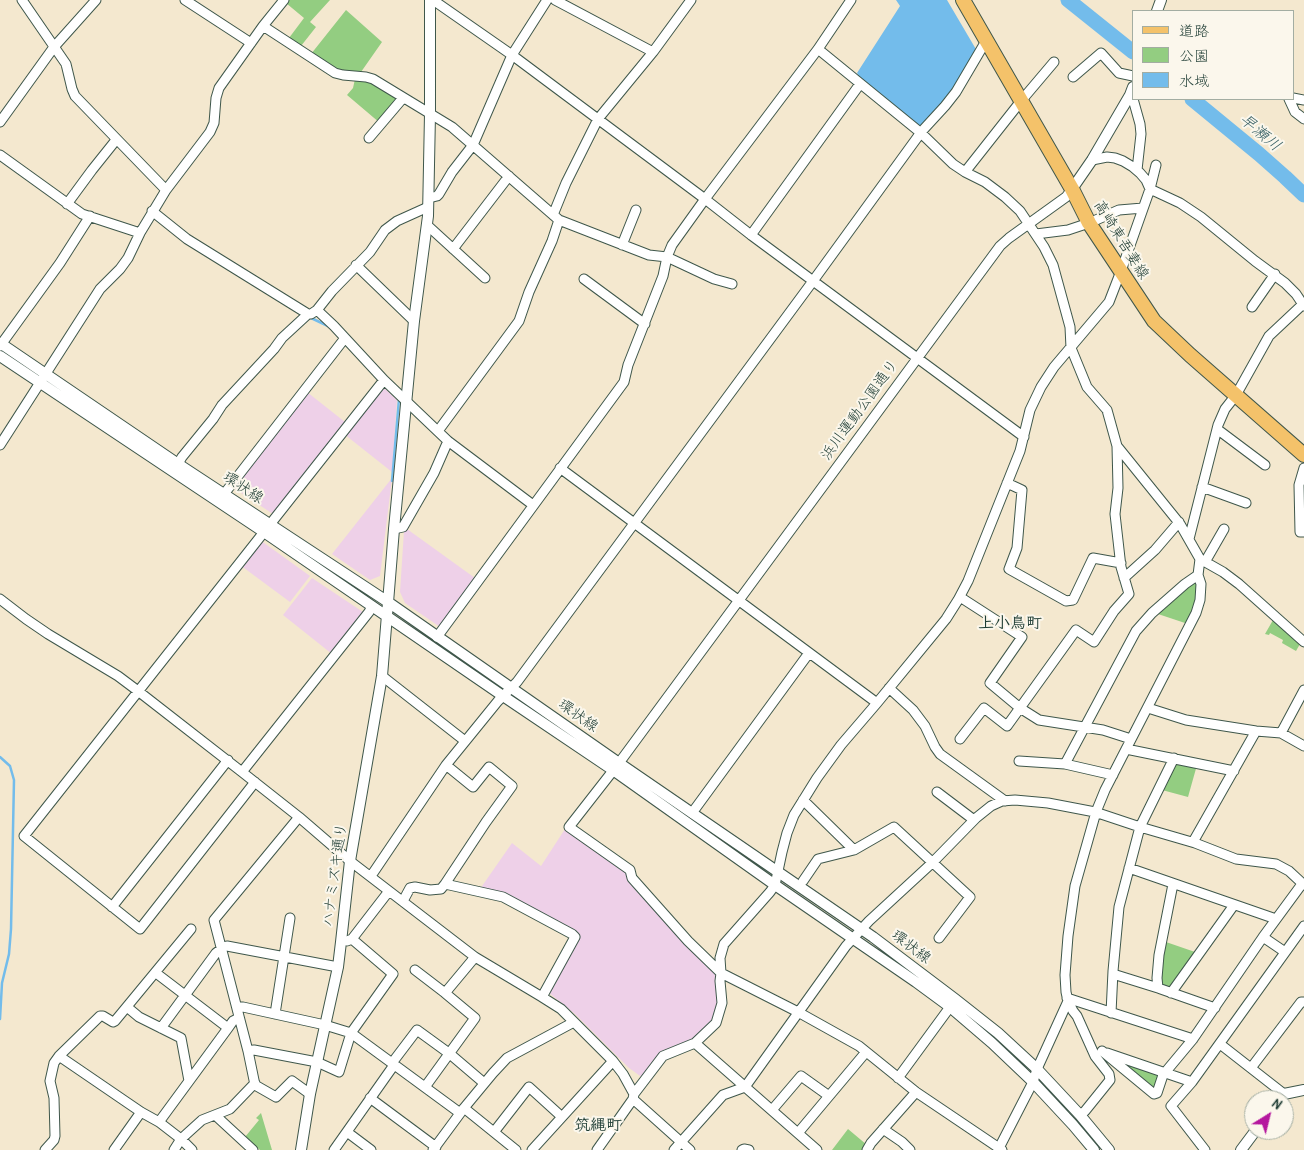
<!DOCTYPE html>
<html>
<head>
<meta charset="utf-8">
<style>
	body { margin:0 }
	#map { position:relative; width:1304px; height:1150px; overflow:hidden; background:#f4e8cf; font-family:"Patrick Hand","Klee One",sans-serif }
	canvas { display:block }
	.legend { position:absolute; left:1132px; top:10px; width:162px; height:90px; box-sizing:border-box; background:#fbf7ec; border:1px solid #a3ada2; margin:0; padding:6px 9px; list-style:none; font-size:15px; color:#1f3d34 }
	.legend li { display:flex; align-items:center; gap:10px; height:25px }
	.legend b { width:25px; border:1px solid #a3ada2 }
	.north { position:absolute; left:1244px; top:1090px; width:50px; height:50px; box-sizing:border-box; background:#fbf7ec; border:1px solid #a3ada2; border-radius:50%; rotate:36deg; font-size:14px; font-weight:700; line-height:20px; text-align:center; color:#1f3d34 }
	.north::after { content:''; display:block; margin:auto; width:18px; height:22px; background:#b5179e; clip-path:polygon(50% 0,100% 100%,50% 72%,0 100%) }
</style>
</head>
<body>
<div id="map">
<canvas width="1304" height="1150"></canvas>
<ul class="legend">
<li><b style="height:6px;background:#f4c26a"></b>道路</li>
<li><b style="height:14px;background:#93cd81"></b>公園</li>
<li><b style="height:14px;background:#73bceb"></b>水域</li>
</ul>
<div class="north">N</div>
</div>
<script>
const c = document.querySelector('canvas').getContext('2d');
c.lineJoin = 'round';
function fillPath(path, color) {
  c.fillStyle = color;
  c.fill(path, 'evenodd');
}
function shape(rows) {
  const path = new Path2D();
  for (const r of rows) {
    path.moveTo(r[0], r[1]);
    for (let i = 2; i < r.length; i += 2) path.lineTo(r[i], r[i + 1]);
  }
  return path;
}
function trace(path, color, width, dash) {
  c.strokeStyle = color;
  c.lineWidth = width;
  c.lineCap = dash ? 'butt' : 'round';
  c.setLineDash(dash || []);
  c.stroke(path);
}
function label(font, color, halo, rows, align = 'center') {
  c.font = font + ' "Patrick Hand","Klee One",sans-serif';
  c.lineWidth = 4;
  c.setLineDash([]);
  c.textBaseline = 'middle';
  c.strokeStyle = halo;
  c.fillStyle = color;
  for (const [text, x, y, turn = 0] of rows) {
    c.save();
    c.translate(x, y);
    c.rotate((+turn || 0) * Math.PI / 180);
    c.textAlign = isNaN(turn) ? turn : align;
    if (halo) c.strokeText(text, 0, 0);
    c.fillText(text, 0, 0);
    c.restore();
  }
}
fillPath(shape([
	[382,386,397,400,392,472,344,434],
	[307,392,345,422,273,514,232,487],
	[392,478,380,576,370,580,332,554],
	[407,529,475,578,440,627,405,603,400,592,404,531],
	[260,540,310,576,290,602,240,565],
	[312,578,363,612,363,615,332,654,283,615],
	[565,829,627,874,717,973,718,1008,710,1023,691,1041,664,1052,643,1078,629,1068,575,1014,548,992,579,935,552,919,480,889,512,843,541,866]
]), '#eed0e8');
fillPath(shape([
	[288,0,330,0,310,22,316,27,301,46,289,38,304,18,286,3],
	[346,10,382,42,361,72,345,72,337,70,311,54],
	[355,79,372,82,399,99,380,123,347,95,353,88],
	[1193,582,1197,584,1196,597,1192,614,1188,624,1158,614,1157,613],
	[1273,620,1300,644,1296,651,1282,643,1283,640,1270,633,1269,635,1265,634],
	[1174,763,1197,765,1188,797,1162,790],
	[1166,942,1195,952,1196,955,1169,989,1162,987,1160,983,1164,944],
	[1116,1058,1158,1073,1159,1076,1155,1089,1152,1089],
	[261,1113,272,1150,260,1150,245,1137,259,1120,256,1118],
	[848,1129,867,1145,865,1150,832,1150]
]), '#93cd81');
fillPath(shape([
	[896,0,947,0,977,51,955,89,921,128,864,84,857,73,900,6]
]), '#73bceb');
trace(shape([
	[309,317,330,327],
	[392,481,399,399,398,398],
	[0,757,10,766,14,780,11,929,9,954,2,983,0,1019]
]), '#73bceb', 2.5);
trace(shape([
	[1068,0,1133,52],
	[1192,99,1259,154,1285,177,1304,195]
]), '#73bceb', 15);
const minor = shape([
	[22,0,66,64,72,89,75,96,166,190],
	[185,0,251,43],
	[433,0,512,55,705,199,751,235,1024,437],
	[555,0,653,52],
	[263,26,335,73,343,75,366,77,373,79,452,127,559,220,649,255,667,257,714,279,732,284],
	[818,49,921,133,953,164,965,172,985,182,1005,197,1020,211,1044,247,1053,265,1070,327,1071,348,1087,387,1107,410,1117,446,1180,524,1200,559,1223,572,1239,584,1304,642],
	[1073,77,1101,53,1119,73,1133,76],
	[1293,98,1304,100],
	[1133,99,1140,124,1141,134,1137,170],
	[1289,99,1295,112,1304,119],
	[0,122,54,47,96,0],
	[369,138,403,98],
	[0,155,82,214,140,233],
	[1092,160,1107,157,1115,158,1123,161,1133,167,1140,173,1146,180,1150,189,1180,203,1201,217,1255,261,1285,283,1296,294,1304,306],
	[965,172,1021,101,1054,62],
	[429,198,437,196,439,194,452,172,473,145,512,55,547,0],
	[67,204,92,170,116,140],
	[152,211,187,239,308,314],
	[553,215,566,183,598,119,653,52,691,0],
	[427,225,485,278],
	[1036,234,1068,230,1089,223,1119,210,1143,208],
	[751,235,860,84],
	[622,245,636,210],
	[453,249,509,176],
	[356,265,414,321],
	[584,279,645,324],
	[1252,307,1275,274],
	[317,310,334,326,384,380,448,441,533,505],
	[0,346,60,263,90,216],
	[1217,429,1265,465],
	[438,431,519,321,529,292,552,241,559,220],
	[0,445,100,289,120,269,128,258,140,233,166,190,210,132,214,123,216,98,219,88,263,26,284,0],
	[560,468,877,703],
	[1304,468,1299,485,1300,532,1304,532],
	[175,469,182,457,213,419,222,405,274,349,282,338,308,314,311,314,317,310,332,291,370,252,385,230,397,221,428,207],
	[1007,483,1022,490,1017,548,1009,569,1066,601,1073,600,1093,558,1121,563],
	[1202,487,1246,503],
	[224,494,345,338],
	[394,529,403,527,434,473,448,441],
	[1189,539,1218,425,1225,409,1236,395,1269,336,1302,305],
	[1205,562,1224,529],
	[1124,578,1155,550,1179,522],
	[960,597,1022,637,990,683,1020,708,1039,720,1103,730,1131,739],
	[0,599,26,619,48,634,118,676,138,691,242,772,299,817,350,861,475,957,542,997,561,1009,613,1061,623,1074,634,1094],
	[437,637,624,382,628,365,663,276,667,257,672,245,705,199,818,49,851,0],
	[382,676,465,741],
	[889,688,913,710,925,726,935,747,940,754,1005,801],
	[1148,708,1186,720,1256,731,1281,733,1304,746],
	[1281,733,1304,690],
	[960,739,984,708,1007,726,1076,630,1094,642,1114,611,1129,594,1121,567,1115,514,1118,488,1117,446],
	[1126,749,1234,771],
	[1019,761,1065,764,1113,775],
	[1065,764,1136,631,1152,613,1185,584,1198,575],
	[242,772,369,612,372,606],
	[255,782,140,929,24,836,384,380],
	[937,792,974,820],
	[803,800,854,850],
	[692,813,809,653],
	[299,817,214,920,248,1051,255,1085,276,1097,292,1081,310,1094],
	[1193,842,1256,731],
	[1129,868,1276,919],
	[371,876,446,765,498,701,517,682,813,281,922,131,945,106,956,92,986,41],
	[803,881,818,859,854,850,894,827,970,897,939,938],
	[445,884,486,822,512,786,489,767,473,787,446,765],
	[403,901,410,888,415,887,430,890,441,889,445,884,503,897,572,934,575,937,542,997],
	[112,907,228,760],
	[1263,937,1285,952],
	[347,941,352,939,389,891],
	[415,970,445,993],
	[156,973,228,1028],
	[1113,974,1158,988,1215,1008],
	[1158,988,1157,978,1159,955,1173,884],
	[1171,993,1234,905],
	[1067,998,1193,1039],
	[127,1007,139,1017,181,1038,189,1081],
	[237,1007,243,1007,325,1025,351,1033,460,1113],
	[1111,1013,1113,971,1119,907,1140,827,1174,758],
	[275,1014,290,918],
	[161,1028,216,953,224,947,227,946,338,967],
	[695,1043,817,1150],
	[1220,1044,1284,1094],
	[248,1051,254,1050,317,1062,339,1072,351,1033,393,974,352,939],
	[1102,1051,1154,1094,1157,1093,1163,1075,1193,1039,1263,937,1302,884],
	[1107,1053,1192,1082],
	[59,1056,141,1112,159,1122,181,1139,192,1150],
	[392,1063,417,1030,450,1054,484,1083],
	[1251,1068,1301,1002,1304,1002],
	[898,1078,950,1007],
	[425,1087,475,1018,445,993,475,957],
	[370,1098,436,1147],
	[633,1099,690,1150],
	[464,1108,516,1150],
	[772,1110,801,1076,829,1096],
	[215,1115,253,1150],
	[1080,1115,1085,1111,1110,1080,1109,1074,1095,1056,1077,1016,1073,1011,1068,1001,1066,992,1065,975,1068,936,1075,886,1096,812,1105,790,1196,613,1200,600,1201,584,1198,575,1200,559],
	[159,1122,228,1028,233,1021,239,1018],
	[883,1129,902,1142,910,1150],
	[347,1132,371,1150],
	[494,1132,529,1087,562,1117],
	[798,1133,866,1052],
	[45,1150,54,1140,55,1136,54,1098,50,1081,54,1063,59,1056,100,1016,103,1016,113,1022,115,1021,191,929],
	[114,1150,141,1112],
	[174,1150,181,1139,202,1120,230,1109,255,1083],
	[334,1150,394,1065],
	[433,1150,464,1108,493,1073,507,1058,574,1022],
	[532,1150,613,1061],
	[597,1150,633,1099,634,1094,663,1056,695,1043,716,1023,722,1003,720,981,721,973,720,958,724,944,770,892,775,885,782,852,787,833,794,815,817,778,841,745,877,703,946,619,958,600,968,581,1020,451,1030,410,1041,387,1054,367,1109,302,1121,271,1150,189,1156,165],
	[674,1150,723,1095,745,1087,846,946,869,921,932,863,976,818,991,806,1002,801,1015,800,1048,803,1095,812,1140,827,1195,843,1236,859,1276,864,1289,871,1304,885],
	[742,1150,744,1149,749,1150],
	[867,1150,871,1143,916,1092],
	[998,1150,1033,1082,1037,1069,1068,1001],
	[1002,1150,916,1092,859,1046,798,1012,721,973,688,941,632,878,630,870,569,827,619,763,1000,246,1009,238,1066,197,1072,189],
	[1205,1150,1171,1106,1192,1082,1304,926]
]);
const tertiary = shape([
	[1157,11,1161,0],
	[1072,189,1092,160,1130,95,1133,87],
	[0,343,178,464,388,602,619,763,873,937,955,999,998,1033,1037,1069,1080,1115,1109,1150],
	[0,356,264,532,503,696,613,770,775,885,916,982,950,1007,992,1043,1033,1082,1073,1125,1094,1150],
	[1280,1100,1284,1094,1304,1090],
	[301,1150,310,1094,338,967,341,942,350,861,382,676,394,529,414,321,428,216,430,114,430,0],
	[1241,1150,1256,1130]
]);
const primary = shape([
	[963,0,1072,189,1089,223,1154,321,1190,355,1304,455]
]);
trace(minor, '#3f574b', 11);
trace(tertiary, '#3f574b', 12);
trace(primary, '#3f574b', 16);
trace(minor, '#fff', 9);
trace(tertiary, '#fff', 10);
trace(primary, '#f4c26a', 14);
label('15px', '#1f3d34', '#fbf7ec', [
	["高崎東吾妻線",1121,240,58],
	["浜川運動公園通り",860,410,-54],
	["環状線",243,488,33],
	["環状線",578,716,35],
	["ハナミズキ通り",335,875,-82],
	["環状線",911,947,37]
]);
label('italic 16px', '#345d62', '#fbf7ec', [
	["早瀬川",1260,133,40]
]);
label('bold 16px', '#1f3d34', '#fbf7ec', [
	["上小鳥町",1010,624],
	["筑縄町",598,1126]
]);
</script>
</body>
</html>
